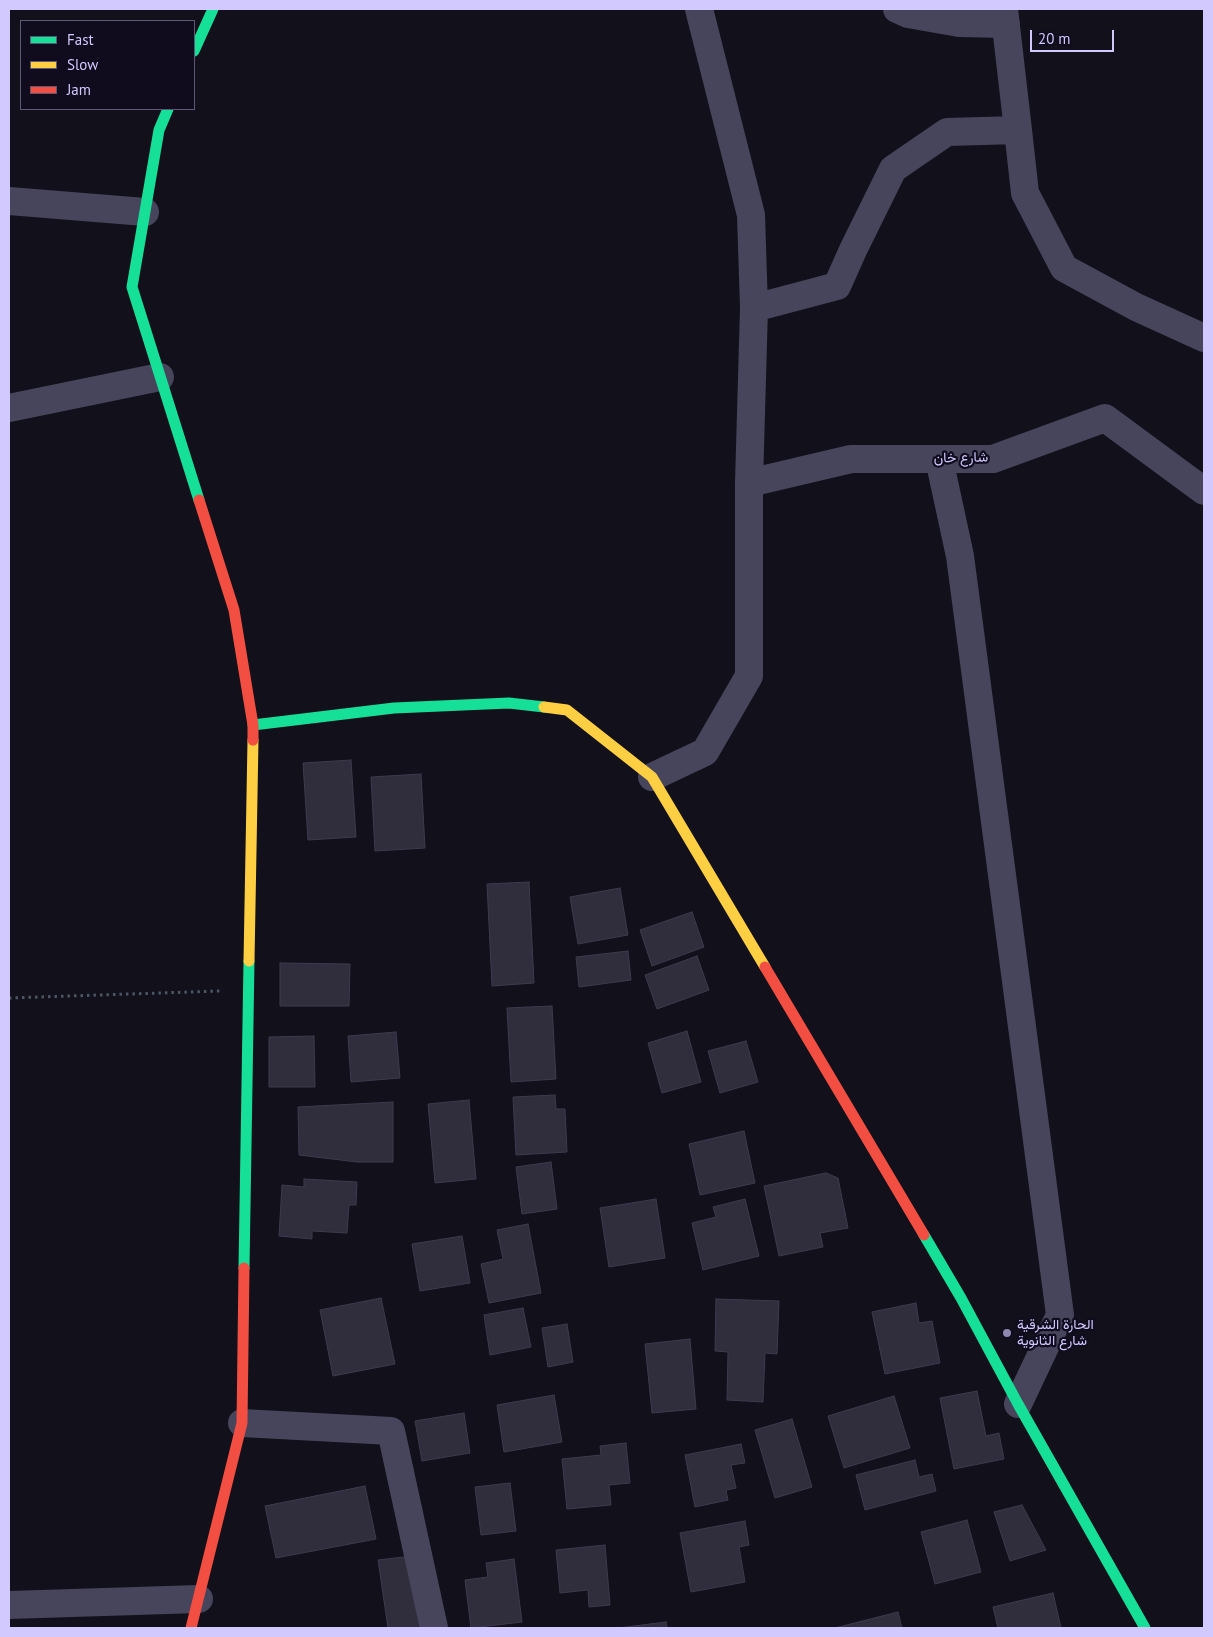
<!DOCTYPE html>
<html>
<head>
<meta charset="utf-8">
<style>
	body { margin:0 }
	#map { position:relative; width:1213px; height:1637px; overflow:hidden; background:#12101a; font-family:"PT Sans",sans-serif }
	canvas { display:block }
	.frame { position:absolute; inset:0; border:10px solid #d1c9ff; pointer-events:none }
	.legend { position:absolute; left:20px; top:20px; width:175px; height:90px; box-sizing:border-box; background:#100c1e; border:1px solid #5d5878; margin:0; padding:6px 9px; list-style:none; font-size:15px; color:#d1c9ff }
	.legend li { display:flex; align-items:center; gap:10px; height:25px }
	.legend b { width:25px; border:1px solid #5d5878 }
	.scale { position:absolute; left:1030px; top:30px; width:84px; height:22px; box-sizing:border-box; border:2px solid #d1c9ff; border-top:0; padding-left:6px; font-size:15px; line-height:18px; white-space:nowrap; color:#d1c9ff; -webkit-text-stroke:4px #100c1e; paint-order:stroke }
</style>
</head>
<body>
<div id="map">
<canvas width="1213" height="1637"></canvas>
<div class="frame"></div>
<ul class="legend">
<li><b style="height:6px;background:#16e098"></b>Fast</li>
<li><b style="height:6px;background:#ffcf43"></b>Slow</li>
<li><b style="height:6px;background:#f24e42"></b>Jam</li>
</ul>
<div class="scale">20 m</div>
</div>
<script>
const c = document.querySelector('canvas').getContext('2d');
c.lineJoin = 'round';
function fillPath(path, color) {
  c.fillStyle = color;
  c.fill(path, 'evenodd');
}
function shape(rows) {
  const path = new Path2D();
  for (const r of rows) {
    path.moveTo(r[0], r[1]);
    for (let i = 2; i < r.length; i += 2) path.lineTo(r[i], r[i + 1]);
  }
  return path;
}
function trace(path, color, width, dash) {
  c.strokeStyle = color;
  c.lineWidth = width;
  c.lineCap = dash ? 'butt' : 'round';
  c.setLineDash(dash || []);
  c.stroke(path);
}
function label(font, color, halo, rows, align = 'center') {
  c.font = font + ' "PT Sans",Vazirmatn,sans-serif';
  c.lineWidth = 4.5;
  c.setLineDash([]);
  c.textBaseline = 'middle';
  c.strokeStyle = halo;
  c.fillStyle = color;
  for (const [text, x, y, turn = 0] of rows) {
    c.save();
    c.translate(x, y);
    c.rotate((+turn || 0) * Math.PI / 180);
    c.textAlign = isNaN(turn) ? turn : align;
    if (halo) c.strokeText(text, 0, 0);
    c.fillText(text, 0, 0);
    c.restore();
  }
}
const building = shape([
	[351,760,356,837,308,840,303,763,351,760],
	[421,774,425,848,375,851,371,777,421,774],
	[529,882,534,983,492,986,487,884,529,882],
	[620,888,628,935,578,944,570,897,620,888],
	[692,912,704,947,652,966,640,930,692,912],
	[628,951,631,980,579,987,576,957,628,951],
	[697,956,709,990,657,1009,645,975,697,956],
	[280,963,350,964,349,1006,280,1006,280,963],
	[552,1006,556,1079,511,1082,507,1008,552,1006],
	[687,1031,701,1082,662,1093,648,1043,687,1031],
	[396,1032,400,1078,351,1082,348,1036,396,1032],
	[314,1036,315,1087,269,1087,269,1037,314,1036],
	[746,1041,758,1082,720,1093,708,1051,746,1041],
	[555,1095,556,1109,565,1109,567,1152,516,1155,513,1097,555,1095],
	[469,1100,476,1179,435,1183,428,1104,469,1100],
	[393,1102,393,1162,357,1162,299,1155,298,1107,393,1102],
	[744,1131,755,1183,700,1195,689,1144,744,1131],
	[551,1162,557,1209,522,1214,516,1167,551,1162],
	[826,1173,838,1178,848,1228,820,1233,823,1247,779,1256,764,1186,826,1173],
	[304,1179,357,1182,356,1205,349,1205,347,1233,312,1231,312,1239,279,1236,282,1185,304,1187,304,1179],
	[656,1199,665,1258,609,1267,600,1208,656,1199],
	[745,1199,759,1256,703,1270,692,1223,716,1217,713,1207,745,1199],
	[528,1224,541,1293,489,1303,481,1264,503,1259,497,1230,528,1224],
	[462,1236,470,1283,420,1291,412,1244,462,1236],
	[381,1298,395,1364,333,1376,320,1310,381,1298],
	[716,1299,779,1301,777,1354,765,1353,763,1402,727,1400,728,1352,715,1351,716,1299],
	[916,1303,919,1323,932,1321,940,1363,885,1374,872,1312,916,1303],
	[523,1308,531,1347,490,1355,484,1315,523,1308],
	[567,1324,573,1362,548,1367,542,1328,567,1324],
	[690,1339,696,1409,652,1413,645,1344,690,1339],
	[977,1391,986,1436,999,1433,1004,1459,954,1469,940,1398,977,1391],
	[554,1395,562,1442,504,1452,497,1405,554,1395],
	[894,1396,910,1448,844,1468,828,1416,894,1396],
	[464,1413,470,1453,422,1461,415,1421,464,1413],
	[792,1419,812,1487,775,1498,755,1430,792,1419],
	[626,1443,630,1483,609,1485,611,1505,567,1509,562,1459,601,1455,600,1446,626,1443],
	[741,1444,745,1463,731,1465,736,1488,726,1490,728,1500,695,1507,685,1455,741,1444],
	[915,1460,919,1477,932,1474,936,1491,865,1510,856,1475,915,1460],
	[510,1483,516,1531,481,1535,475,1487,510,1483],
	[365,1486,376,1539,276,1558,265,1506,365,1486],
	[1022,1505,1046,1550,1010,1561,994,1512,1022,1505],
	[967,1520,981,1572,935,1584,921,1532,967,1520],
	[745,1521,749,1545,739,1547,745,1582,691,1592,680,1533,745,1521],
	[605,1545,610,1605,589,1607,588,1590,560,1593,556,1550,605,1545],
	[412,1556,422,1628,388,1628,378,1560,412,1556],
	[514,1559,522,1622,471,1628,465,1580,488,1577,486,1563,514,1559],
	[1053,1593,1061,1628,998,1628,993,1607,1053,1593],
	[898,1612,902,1628,835,1628,898,1612],
	[666,1622,667,1628,618,1628,666,1622]
]);
fillPath(building, '#302d3d');
trace(building, '#3e3a4f', 1);
trace(shape([
	[9,998,220,991]
]), '#495766', 3, [2.5, 4]);
trace(shape([
	[897,9,908,14,959,23,1006,24],
	[1018,130,1025,193,1064,268,1136,307,1204,338],
	[9,201,145,212],
	[754,308,837,286,853,250,893,169,947,132,1018,130,1004,9],
	[9,408,160,377],
	[939,459,960,556,1060,1315,1018,1404],
	[749,483,851,459,993,459,1105,418,1204,491],
	[652,777,705,752,749,676,749,483,754,308,751,215,699,9],
	[242,1423,391,1431,434,1628],
	[9,1605,199,1599]
]), '#47455b', 28);
trace(shape([
	[194,51,213,9],
	[168,109,159,130,132,287,199,500],
	[253,725,394,708,509,703,544,707],
	[924,1235,961,1298,1018,1404,1145,1628],
	[244,1268,249,961]
]), '#16e098', 11);
trace(shape([
	[544,707,567,710,652,777,765,967],
	[249,961,253,740]
]), '#ffcf43', 11);
trace(shape([
	[199,500,234,610,253,725,253,740],
	[765,967,924,1235],
	[191,1628,242,1423,244,1268]
]), '#f24e42', 11);
for (const [x, y, r, color] of [
	[1007,1333,5,"#8e88af"]
]) {
  const dot = new Path2D();
  dot.arc(x, y, r, 0, 2 * Math.PI);
  c.fillStyle = color;
  c.fill(dot);
  trace(dot, '#100c1e', 2);
}
label('14px', '#d1c9ff', '#100c1e', [
	["شارع خان",961,458,-1]
]);
label('14px', '#d1c9ff', '#100c1e', [
	["الحارة الشرقية",1017,1325],
	["شارع الثانوية",1017,1341]
], 'left');
</script>
</body>
</html>
